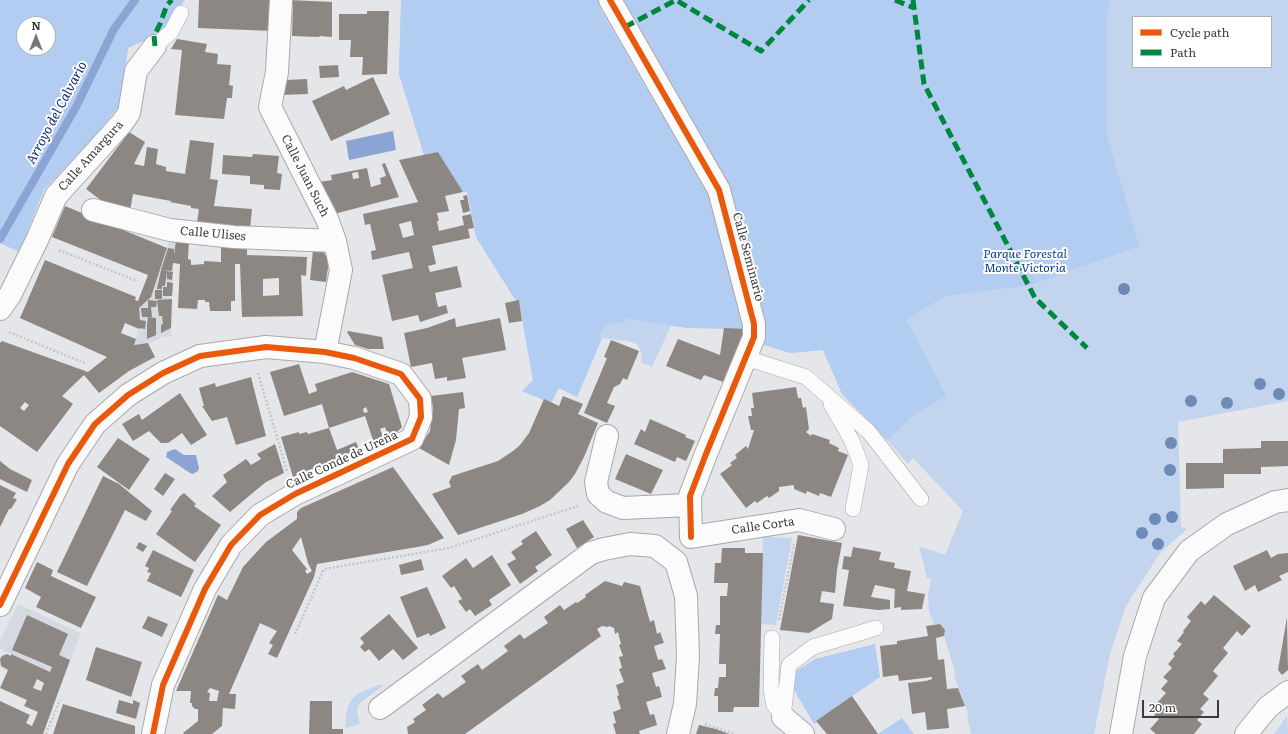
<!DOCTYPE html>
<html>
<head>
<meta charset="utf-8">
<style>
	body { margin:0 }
	#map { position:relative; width:1288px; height:734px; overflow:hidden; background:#e4e6e9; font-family:Literata,serif }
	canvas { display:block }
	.legend { position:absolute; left:1132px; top:16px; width:140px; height:52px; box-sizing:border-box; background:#fff; border:1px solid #b1b1b2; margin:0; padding:5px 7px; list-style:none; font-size:12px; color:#3b3c3e }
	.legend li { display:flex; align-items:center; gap:8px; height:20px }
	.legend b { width:20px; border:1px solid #b1b1b2 }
	.north { position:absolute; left:16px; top:16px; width:40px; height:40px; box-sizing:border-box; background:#fff; border:1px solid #b1b1b2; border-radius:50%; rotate:0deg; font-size:11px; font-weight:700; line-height:16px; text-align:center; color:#3b3c3e }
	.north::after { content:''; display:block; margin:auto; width:14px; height:18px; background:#76787a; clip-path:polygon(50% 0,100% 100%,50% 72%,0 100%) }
	.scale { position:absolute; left:1142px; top:700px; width:77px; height:18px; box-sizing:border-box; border:2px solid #3b3c3e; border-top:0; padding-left:5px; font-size:12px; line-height:14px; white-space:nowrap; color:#3b3c3e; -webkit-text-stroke:3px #fff; paint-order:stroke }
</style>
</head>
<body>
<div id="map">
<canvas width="1288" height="734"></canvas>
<ul class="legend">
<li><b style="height:5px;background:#e8590c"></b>Cycle path</li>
<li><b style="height:5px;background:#00873e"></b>Path</li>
</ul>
<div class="north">N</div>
<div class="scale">20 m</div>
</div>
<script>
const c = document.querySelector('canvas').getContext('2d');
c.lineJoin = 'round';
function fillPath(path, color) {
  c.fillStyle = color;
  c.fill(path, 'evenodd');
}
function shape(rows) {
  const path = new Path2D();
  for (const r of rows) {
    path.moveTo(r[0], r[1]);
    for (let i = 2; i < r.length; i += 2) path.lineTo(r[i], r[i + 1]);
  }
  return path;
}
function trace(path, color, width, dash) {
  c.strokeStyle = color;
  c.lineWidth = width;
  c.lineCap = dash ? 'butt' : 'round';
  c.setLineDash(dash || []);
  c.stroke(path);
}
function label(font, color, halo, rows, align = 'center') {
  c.font = font + ' Literata,serif';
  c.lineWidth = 4;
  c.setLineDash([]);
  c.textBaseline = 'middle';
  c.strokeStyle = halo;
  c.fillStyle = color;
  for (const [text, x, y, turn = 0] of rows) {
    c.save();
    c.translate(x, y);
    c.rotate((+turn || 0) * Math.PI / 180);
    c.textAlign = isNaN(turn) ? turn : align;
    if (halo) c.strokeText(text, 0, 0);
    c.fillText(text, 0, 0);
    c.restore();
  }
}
fillPath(shape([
	[170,240,176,240,173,264,171,328,172,336,162,337,153,342,134,345,139,328,139,308,151,297],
	[18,604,81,633,64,678,0,649,0,641]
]), '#d5d9e1');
fillPath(shape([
	[401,0,1288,0,1288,401,1178,422,1181,527,1187,529,1160,553,1126,606,1110,654,1094,734,971,734,967,717,969,716,954,676,956,675,944,636,945,630,940,624,934,624,929,612,928,596,931,579,927,578,919,546,945,555,963,511,913,458,908,464,887,440,842,394,823,350,790,353,748,329,688,328,671,326,652,367,641,362,642,354,638,345,629,341,602,338,577,397,559,388,551,403,522,391,533,380,519,301,516,301,476,237,467,191,463,192,438,152,424,155,399,74],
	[1133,17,1271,17,1271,67,1133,67],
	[763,537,792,538,776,625,761,624],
	[378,685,384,685,361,702,358,706,357,712,360,724,345,728,346,715,348,706,353,698,359,693],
	[1287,716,1288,734,1274,734]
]), '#c3d4ee');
fillPath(shape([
	[0,0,185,0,161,33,128,48,122,102,98,133,44,190,19,252,0,243],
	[24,24,48,24,48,48,24,48],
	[401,0,598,0,600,10,711,198,748,329,688,328,626,318,625,322,616,322,609,324,602,329,599,337,602,338,577,397,559,388,551,403,522,391,533,380,519,301,516,301,476,237,467,191,463,192,438,152,424,155,399,74],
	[624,0,1110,0,1107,14,1106,132,1139,246,1031,285,945,296,906,320,926,357,946,396,913,416,887,440,842,394,823,350,790,353,761,344,729,186],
	[875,644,880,677,816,721,817,722,814,724,794,690,796,671,815,659],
	[902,718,914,734,878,734]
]), '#b2ccf2');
fillPath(shape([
	[393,131,396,150,349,160,346,141],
	[175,449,184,455,196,455,199,468,198,471,193,474,190,473,166,457,167,452]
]), '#8ca4d3');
trace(shape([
	[0,239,76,107,114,29,135,0]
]), '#8ca4d3', 8);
fillPath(shape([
	[199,0,274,0,273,31,198,28],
	[289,0,332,2,332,37,320,36,319,37,292,36,293,4,289,4],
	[367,11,389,11,387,74,362,75,363,57,350,57,351,40,339,40,339,14,367,14],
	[177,39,207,44,205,52,218,54,217,64,231,65,229,85,233,86,232,98,227,98,224,119,175,115,182,50,171,49],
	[338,65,339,77,320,78,319,66],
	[373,77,390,114,331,141,312,101,344,86,346,90],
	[307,79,308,94,281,95,286,80],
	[129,132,145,142,134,164,144,166,147,147,158,149,156,164,166,167,166,171,185,174,190,140,214,143,210,179,218,180,214,206,252,209,250,229,197,223,199,209,191,208,191,206,170,202,171,201,133,194,130,211,106,204,86,189],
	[438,152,463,192,445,196,449,211,437,213,439,221,437,221,439,231,464,225,462,216,471,214,474,228,468,229,470,238,432,246,436,264,428,266,430,272,457,266,462,287,435,293,438,307,446,305,448,313,420,322,418,315,392,321,382,275,413,268,409,252,372,260,371,251,376,250,370,224,365,225,363,214,418,202,399,160],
	[411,221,414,235,403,238,399,224],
	[253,154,279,156,277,173,282,174,280,190,264,189,264,185,250,184,250,176,222,174,223,155,252,157],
	[385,163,399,197,334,214,319,182,332,180,331,175,367,168,371,187,381,184,380,178,386,176,382,164],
	[358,172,359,178,353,179,352,173],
	[467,195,470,211,463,213,460,200,464,200,463,196],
	[65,206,167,248,151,297,139,308,140,320,146,321,145,329,139,328,139,329,125,323,121,333,136,339,134,345,148,343,155,357,129,371,99,393,84,375,62,396,73,404,37,452,0,426,0,343,2,341,88,372,107,357,20,318,45,260,136,297,135,300,138,301,148,275,52,237],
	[25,402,29,405,24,411,20,408],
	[176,240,189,241,188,259,191,260,191,265,204,264,204,261,221,262,221,243,247,246,247,255,307,257,306,276,301,275,303,316,242,317,240,264,235,264,235,301,231,301,231,311,210,311,209,302,205,302,205,300,198,300,197,309,178,308,180,264,173,263,172,271,163,270,167,271,165,286,162,286,162,289,157,289,161,270,168,248,174,249,174,256],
	[279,278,279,295,263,296,263,279],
	[313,250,322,250,329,260,326,282,310,280],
	[167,271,173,272,172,280,167,279],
	[167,282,173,283,172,296,163,296,163,287,167,287],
	[155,290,162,290,162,299,155,299],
	[172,299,171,328,161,333,161,325,163,324,162,316,159,316,157,300],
	[148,300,157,301,156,307,151,307,152,317,142,317,141,308,148,308],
	[519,300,522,321,509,323,505,303],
	[148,317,156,318,156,325,147,325],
	[455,318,456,327,500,318,506,350,462,358,466,378,447,381,447,377,435,379,432,363,411,367,404,333,427,328],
	[147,325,156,325,156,335,147,339],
	[724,328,748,329,726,383,704,375,701,380,666,366,678,339,720,355],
	[348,331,382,337,384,349,368,349,355,345,347,332],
	[611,340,639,351,627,380,623,378,620,384,614,387,607,403,615,406,607,423,584,413,607,358,604,357],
	[299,364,309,394,317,391,315,384,352,372,389,384,402,427,397,432,389,438,385,427,380,429,384,439,374,443,365,416,329,428,322,404,284,416,270,372],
	[366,407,368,412,364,413,363,409],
	[251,377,266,436,236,445,227,417,212,421,202,406,204,406,199,388,215,383,216,387],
	[796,387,798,398,801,398,803,408,806,407,809,429,806,432,811,436,812,434,830,440,829,443,839,448,838,451,848,455,831,497,820,493,819,496,807,491,806,494,794,489,794,485,779,487,779,491,769,498,767,496,757,503,755,501,746,508,720,474,732,465,730,463,737,458,735,455,746,446,748,449,754,430,751,430,748,416,752,416,751,408,754,408,752,393],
	[463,392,465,408,459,409,456,440,449,465,419,448,430,431,433,408,431,396],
	[180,393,207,435,191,445,182,433,168,443,161,443,149,431,133,441,122,424,139,414,142,420],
	[563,396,583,404,578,414,598,423,584,457,575,474,569,482,550,500,540,506,522,514,458,535,432,494,451,487,449,482,452,476,498,461,513,451,520,445,529,433,544,399,559,406],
	[650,419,686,435,685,437,695,441,686,461,677,457,675,462,634,444,641,429,645,432],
	[329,428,337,450,356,442,359,449,293,477,281,437,299,432,299,434,307,432,308,434],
	[118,438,150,459,129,490,97,467],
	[1261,441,1288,441,1288,466,1261,467,1261,474,1224,474,1224,488,1186,489,1186,463,1223,463,1223,449,1261,448],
	[275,444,284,473,266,482,255,491,230,512,212,496,227,482,223,475,246,459,251,465,261,459,257,454],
	[626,454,663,470,651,494,615,479],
	[0,461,10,469,32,480,27,492,0,479],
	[393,467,444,538,428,545,417,547,317,564,314,577,277,658,268,654,273,645,269,643,277,631,260,623,229,694,236,694,235,709,223,708,222,726,212,734,184,734,183,733,198,721,198,709,195,709,192,706,192,703,190,703,191,691,176,691,218,595,227,600,243,567,266,542,297,519,297,512,301,508],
	[301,537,308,563,312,571,307,574,305,571,307,569,292,550],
	[210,688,219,691,217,701,209,701,210,693,207,692],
	[165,473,175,479,163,496,154,489],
	[103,476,119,484,152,511,146,521,125,510,87,586,57,572],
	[0,485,16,493,13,498,17,499,11,509,9,509,0,527],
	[184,493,196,504,194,506,221,525,195,562,156,534,172,511,170,510,180,496],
	[583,520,594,537,577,548,566,529],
	[536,531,552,555,535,567,538,571,520,584,507,564,516,559,511,552,523,544,521,541],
	[798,535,842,543,837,570,835,593,822,591,820,602,834,604,832,619,809,633,780,630],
	[139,542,147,546,143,552,136,548],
	[853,547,881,552,879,560,895,563,894,568,911,571,907,591,925,594,922,609,901,610,901,607,894,608,895,589,875,585,871,597,890,600,890,609,878,610,843,606,849,570,842,569,844,556,851,557],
	[722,548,745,548,745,553,763,553,759,707,734,707,733,712,718,712,718,696,714,696,715,688,718,688,719,677,726,677,726,664,719,664,720,634,715,634,716,625,720,625,720,596,727,596,728,583,714,583,715,563,721,563],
	[153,550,194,570,181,597,147,581,151,573,147,572,149,568,145,566],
	[1267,550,1271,558,1278,554,1288,553,1288,572,1279,576,1282,580,1258,592,1255,585,1245,591,1233,566],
	[492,555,511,585,489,600,492,605,475,616,470,609,466,612,458,601,462,599,454,586,451,588,442,576,466,558,473,568],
	[421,559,424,570,401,575,399,565],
	[37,562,53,570,51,576,96,597,81,628,36,607,41,597,25,588],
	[605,581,622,586,624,582,640,586,650,622,654,620,657,634,660,632,664,643,654,646,658,660,662,659,666,669,652,673,656,687,659,686,662,697,646,702,650,715,654,714,657,725,639,731,640,734,616,734,613,724,616,723,613,712,621,709,617,696,619,695,616,685,624,682,619,669,622,668,619,657,623,656,619,645,621,644,618,632,615,634,614,628,609,626,608,627,602,626,597,629,601,636,465,734,408,734,407,727,415,722,413,719,426,710,422,705,438,693,443,698,466,682,461,676,478,664,482,670,508,651,504,646,520,634,524,639,548,623,544,617,560,605,564,610,576,602,577,603,586,597,585,595],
	[427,587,446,628,430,636,429,633,417,638,400,597],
	[1214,595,1251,626,1242,636,1237,631,1223,648,1228,653,1213,671,1218,676,1203,694,1209,699,1200,709,1204,712,1197,720,1202,724,1194,734,1156,734,1150,729,1159,719,1154,715,1161,707,1157,703,1166,693,1161,689,1168,681,1163,677,1172,668,1168,664,1175,656,1173,654,1182,644,1177,641,1184,632,1183,631,1191,621,1187,617,1201,601,1205,605],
	[389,614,418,648,403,660,393,649,379,661,369,649,365,652,360,647,364,643,360,638],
	[27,615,68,634,59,655,70,660,43,734,0,734,0,701,30,715,26,723,32,726,38,712,24,706,27,700,0,688,8,670,1,666,0,659,2,656,7,654,11,656,11,654,50,672,52,667,12,650],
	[37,679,44,683,41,691,33,688],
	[148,616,168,624,162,637,142,628],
	[1287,617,1288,670,1282,675,1278,670],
	[940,624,945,630,944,636,936,638,938,660,944,659,947,689,958,688,965,706,947,709,949,728,927,730,925,712,912,714,908,683,926,681,932,679,932,677,899,681,898,675,883,677,880,646,897,644,897,641,928,636,926,626],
	[96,647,142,662,131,697,86,680],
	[852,696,878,734,827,734,816,721],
	[119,700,133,704,133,700,140,703,136,719,116,713],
	[310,701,332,701,332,729,343,729,343,734,309,734],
	[63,704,135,726,135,734,53,734],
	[699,725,716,729,729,734,696,734]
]), '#8c8782');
const service = shape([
	[155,46,171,32,181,13],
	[746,358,806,377,869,432,921,499],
	[831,404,852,441,861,465,853,509],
	[772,638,771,689,774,705,783,717],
	[783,717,789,665,813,647,876,628]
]);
const minor = shape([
	[281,0,277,72,270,107,327,219,335,241,341,270,325,352],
	[610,0,719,190,754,324,754,337,706,454,690,496,691,537],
	[93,210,170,230,234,237,335,241],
	[0,309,10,295,37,240,56,196,122,123,129,113,136,71,155,46],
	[607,436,596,482,598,494,607,502,623,508,689,505],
	[691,537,799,520,834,529],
	[0,605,68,464,95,424,128,395,163,373,200,356,266,347,325,352,354,358,401,374,420,399,421,417,412,439,295,494,260,515,231,545,205,589,163,685,153,734],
	[380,708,591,553,604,549,630,544,655,546,676,562,686,596,688,656,685,704,678,734],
	[783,717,803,734],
	[1121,734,1135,656,1154,598,1189,551,1227,524,1275,502,1288,500],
	[1246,734,1268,707,1288,692]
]);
trace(service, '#a8a9ab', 16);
trace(minor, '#a8a9ab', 24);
trace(shape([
	[59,250,137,281],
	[9,332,87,364],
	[258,373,287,471],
	[779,620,794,544],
	[295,634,324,569,449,548,578,506],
	[705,724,735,734],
	[46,734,60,700]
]), '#c6c6c8', 2.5, [2, 2]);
trace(service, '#fbfbfc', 15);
trace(minor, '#fbfbfc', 22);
trace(shape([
	[895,0,914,8],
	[913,0,924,84,1035,298,1087,348],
	[625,27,676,0,761,51,809,0],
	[155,46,154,36,160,24,167,5,172,0]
]), '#00873e', 5, [10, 5]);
trace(shape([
	[610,0,719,190,754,324,754,337,706,454,690,496,691,537],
	[0,605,68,464,95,424,128,395,163,373,200,356,266,347,325,352,354,358,401,374,420,399,421,417,412,439,295,494,260,515,231,545,205,589,163,685,153,734]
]), '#e8590c', 6);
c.fillStyle = '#6d8bb6';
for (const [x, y] of [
	[1124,289],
	[1260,384],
	[1279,394],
	[1191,401],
	[1227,403],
	[1171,443],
	[1170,470],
	[1172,517],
	[1155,519],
	[1142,533],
	[1158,544]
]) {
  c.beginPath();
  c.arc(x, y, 6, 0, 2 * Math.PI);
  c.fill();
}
label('12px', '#3b3c3e', '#fff', [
	["Calle Amargura",91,156,-48],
	["Calle Juan Such",305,176,63],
	["Calle Ulises",213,234,5],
	["Calle Seminario",748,257,75],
	["Calle Conde de Ureña",342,460,-25],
	["Calle Corta",763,526,-8]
]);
label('italic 12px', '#0b418d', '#fff', [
	["Parque Forestal",1025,254],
	["Monte Victoria",1025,268]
]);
label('italic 13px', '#062875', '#fff', [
	["Arroyo del Calvario",57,113,-62]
]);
</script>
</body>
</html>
